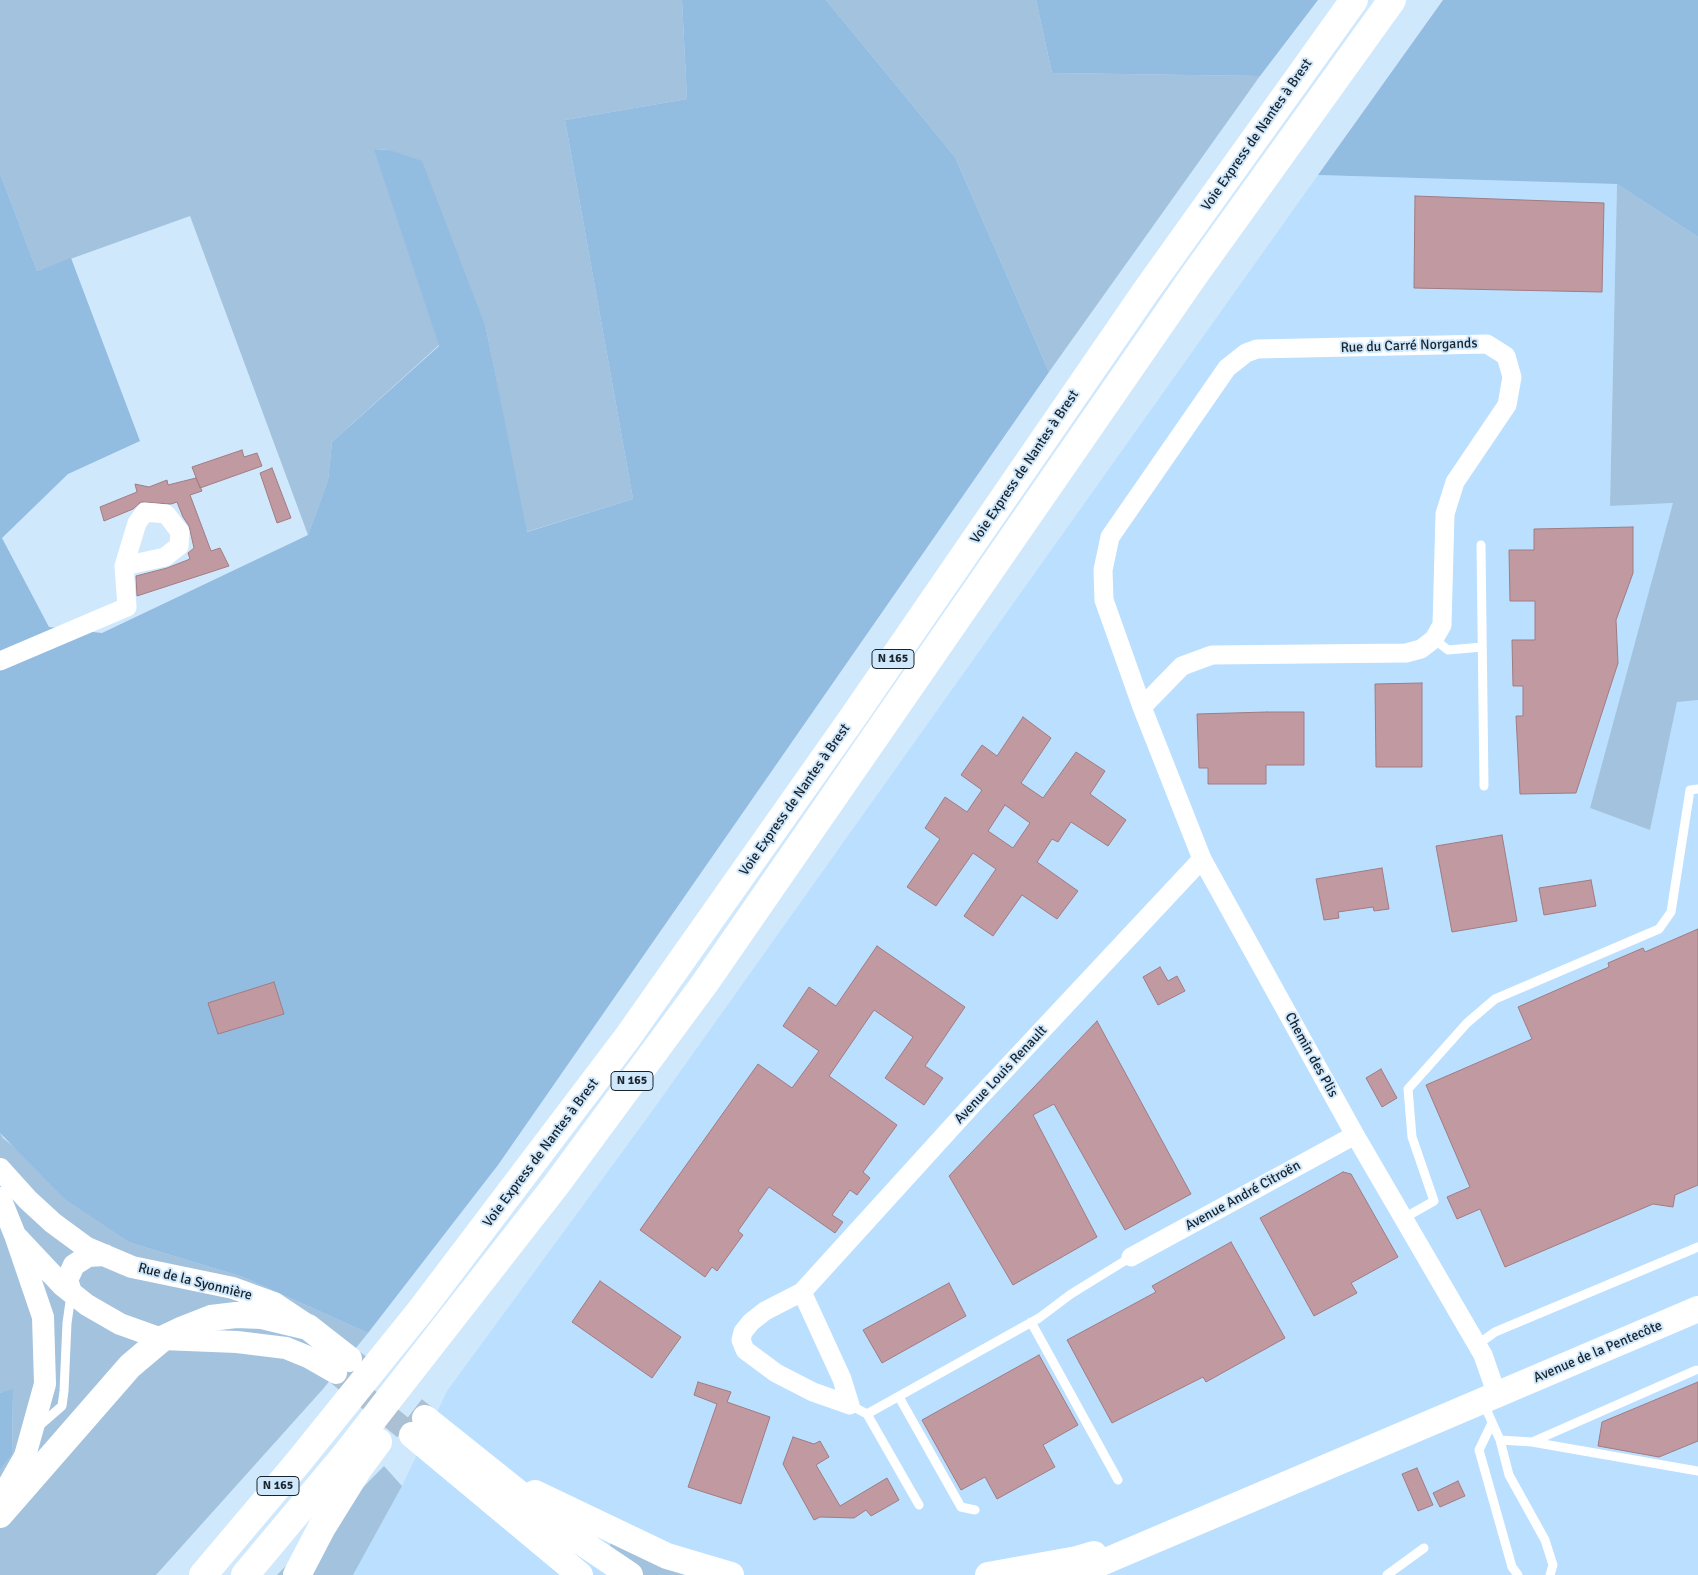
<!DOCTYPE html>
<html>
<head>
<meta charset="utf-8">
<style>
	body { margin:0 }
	canvas { display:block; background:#d0e8fc }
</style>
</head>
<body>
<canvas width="1698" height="1575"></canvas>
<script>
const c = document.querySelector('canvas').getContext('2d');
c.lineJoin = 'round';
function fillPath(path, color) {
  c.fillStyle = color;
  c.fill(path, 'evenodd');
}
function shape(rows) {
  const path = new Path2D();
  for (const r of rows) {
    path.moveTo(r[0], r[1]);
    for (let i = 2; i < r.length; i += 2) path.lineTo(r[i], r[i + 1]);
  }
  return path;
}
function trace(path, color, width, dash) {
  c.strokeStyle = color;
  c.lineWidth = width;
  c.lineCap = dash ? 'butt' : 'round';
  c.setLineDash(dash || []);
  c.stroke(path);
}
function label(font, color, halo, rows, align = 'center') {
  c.font = font + ' Signika,sans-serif';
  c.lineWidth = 4;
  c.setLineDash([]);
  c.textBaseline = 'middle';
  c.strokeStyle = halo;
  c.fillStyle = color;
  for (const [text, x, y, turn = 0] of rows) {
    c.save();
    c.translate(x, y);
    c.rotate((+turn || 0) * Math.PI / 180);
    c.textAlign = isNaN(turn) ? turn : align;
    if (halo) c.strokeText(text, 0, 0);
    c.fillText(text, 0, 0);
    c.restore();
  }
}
fillPath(shape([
	[1318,175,1617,184,1610,506,1674,503,1590,808,1650,830,1677,701,1698,700,1698,1575,353,1575,402,1486,447,1391,650,1114]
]), '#bbdffe');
fillPath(shape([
	[0,0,682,0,687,99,565,120,633,499,526,532,486,328,389,150,375,149,439,345,332,442,328,480,308,535,190,216,37,271,0,173],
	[826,0,1036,0,1052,73,1260,76,1049,372,955,157],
	[1617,184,1698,237,1698,700,1677,702,1650,830,1590,808,1673,503,1610,506],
	[0,1133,3,1138,131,1243,243,1277,368,1333,323,1389,156,1575,0,1575,0,1470,12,1455,13,1390,0,1393],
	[384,1466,402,1486,353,1575,277,1575],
	[611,1543,687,1575,638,1575,607,1553]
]), '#a2c2de');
fillPath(shape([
	[682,0,826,0,955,157,1049,372,498,1165,368,1333,243,1277,131,1243,65,1199,0,1133,0,173,37,271,71,258,140,441,68,474,2,538,49,627,102,633,308,535,328,480,332,442,439,346,374,149,389,150,422,161,486,328,527,532,633,499,565,120,687,99],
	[1036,0,1318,0,1260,76,1052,73],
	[1443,0,1698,0,1698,237,1617,184,1318,175],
	[13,1389,12,1455,0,1470,0,1393]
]), '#92bce0');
const building = shape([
	[1415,196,1604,203,1602,292,1414,288,1415,196],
	[242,450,244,457,257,453,262,466,200,488,192,467,242,450],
	[272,468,291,518,277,523,260,473,272,468],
	[196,478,202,491,190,495,211,551,220,548,229,566,137,596,136,576,167,568,190,559,188,553,194,548,189,526,183,517,177,502,171,504,141,502,133,509,104,521,100,507,137,492,135,484,149,487,167,480,168,485,196,478],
	[1633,527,1633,573,1616,620,1618,663,1576,793,1520,794,1516,716,1523,716,1523,686,1513,686,1512,640,1535,640,1535,601,1510,601,1509,550,1534,550,1534,529,1633,527],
	[1422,683,1422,767,1376,767,1375,684,1422,683],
	[1267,712,1304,712,1304,765,1266,765,1266,784,1208,784,1208,768,1199,768,1197,714,1267,712],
	[1023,717,1051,738,1021,783,1043,798,1076,752,1105,771,1090,794,1126,820,1108,846,1071,822,1058,842,1052,839,1037,862,1078,891,1057,919,1022,895,993,936,964,916,996,869,973,853,936,906,907,887,940,839,925,828,945,797,967,812,982,790,961,775,982,745,997,756,1023,717],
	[1005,805,1030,823,1013,848,988,831,1005,805],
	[1502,835,1517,921,1452,932,1436,846,1502,835],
	[1382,868,1389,909,1374,911,1373,907,1338,912,1339,918,1324,920,1316,879,1382,868],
	[1591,880,1596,906,1544,915,1539,888,1591,880],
	[1698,929,1698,1185,1675,1195,1673,1207,1653,1204,1505,1267,1480,1209,1457,1219,1447,1197,1470,1187,1426,1085,1532,1039,1518,1007,1609,967,1608,963,1643,948,1645,952,1698,929],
	[877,946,965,1007,925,1066,943,1078,924,1105,885,1078,913,1037,874,1010,829,1076,897,1125,863,1172,870,1178,857,1195,850,1190,832,1215,843,1222,835,1233,769,1187,738,1231,743,1235,717,1271,712,1267,705,1277,640,1230,758,1064,792,1088,819,1051,783,1026,809,987,836,1006,877,946],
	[1160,967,1168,981,1177,976,1185,991,1158,1005,1143,977,1160,967],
	[274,982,284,1014,218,1034,208,1003,274,982],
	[1097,1021,1191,1194,1125,1230,1054,1104,1033,1115,1097,1237,1013,1285,949,1176,1097,1021],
	[1381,1069,1397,1098,1382,1107,1366,1078,1381,1069],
	[1343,1172,1351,1174,1398,1257,1351,1283,1357,1293,1314,1316,1260,1218,1343,1172],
	[1231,1242,1285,1338,1206,1382,1203,1377,1112,1423,1067,1340,1156,1292,1152,1286,1231,1242],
	[600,1281,681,1337,652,1378,572,1322,600,1281],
	[949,1283,966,1316,882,1363,863,1330,949,1283],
	[1039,1355,1078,1425,1043,1445,1055,1467,997,1499,985,1477,961,1490,922,1420,1039,1355],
	[698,1382,731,1392,727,1402,770,1417,741,1504,688,1487,717,1404,694,1395,698,1382],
	[1698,1382,1698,1441,1659,1457,1598,1446,1602,1422,1698,1382],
	[793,1437,814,1444,820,1441,829,1457,816,1465,840,1506,887,1478,899,1500,871,1516,866,1510,854,1518,820,1517,814,1520,783,1464,793,1437],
	[1417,1468,1433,1505,1418,1511,1402,1474,1417,1468],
	[1458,1481,1465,1496,1440,1507,1433,1493,1458,1481]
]);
fillPath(building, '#c099a1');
trace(building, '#a17c83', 1);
trace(shape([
	[336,1373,412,1435]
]), '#abc1d3', 22, [22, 11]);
trace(shape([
	[352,1362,425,1418]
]), '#abc1d3', 26, [26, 13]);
trace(shape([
	[1481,545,1484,786],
	[1434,639,1448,650,1482,647],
	[1404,1218,1434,1201,1412,1137,1408,1089,1467,1023,1495,999,1659,929,1671,912,1690,790,1698,789],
	[1031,1322,1118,1480],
	[1477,1345,1495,1332,1698,1247],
	[899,1397,961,1507,975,1510],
	[1483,1402,1500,1440,1509,1475,1545,1540,1553,1565,1550,1575],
	[850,1405,867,1414,1039,1318,1071,1294,1131,1257],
	[867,1414,919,1505],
	[1492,1423,1479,1450,1512,1567,1518,1575],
	[39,1426,62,1406,64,1391,67,1323,71,1295],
	[1500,1440,1532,1442,1696,1370],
	[1532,1442,1698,1471],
	[1387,1575,1424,1548]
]), '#fff', 9);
trace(shape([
	[0,661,127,607,124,566,137,523,145,512,166,514,180,532,179,546,165,557,124,566],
	[1142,707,1182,666,1212,655,1406,653,1421,649,1434,639,1442,625,1445,514,1455,482,1507,405,1512,377,1506,356,1487,344,1257,349,1246,353,1227,368,1110,537,1103,570,1104,600,1142,707,1202,859,1355,1135,1483,1355,1497,1395],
	[1131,1257,1355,1135],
	[802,1292,842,1379,850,1405,813,1392,776,1373,745,1350,741,1340,743,1332,751,1322,765,1311,802,1292,971,1106,1202,859]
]), '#fff', 19);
trace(shape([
	[0,1169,28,1200,53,1223,87,1248,132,1267,233,1288,274,1303,304,1323],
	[0,1198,15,1235,43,1317,45,1384,25,1456,0,1500],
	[15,1235,63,1286,87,1305,120,1324,162,1339,237,1342,286,1348,308,1357,336,1373],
	[71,1292,67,1280,74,1265,88,1256,105,1255]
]), '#fff', 22);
trace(shape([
	[425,1418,575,1538,630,1575],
	[412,1435,580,1575],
	[535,1493,667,1556,731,1575],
	[0,1515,130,1366,162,1339,183,1329,211,1318,236,1315,262,1316,308,1327,349,1359],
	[988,1575,1077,1559,1094,1554],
	[1073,1575,1698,1309]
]), '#fff', 26);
trace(shape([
	[342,1459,556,1185,705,983,1193,277,1392,0],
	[203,1575,296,1465,421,1310,627,1038,851,720,1146,291,1354,0],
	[297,1575,322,1527,358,1469,378,1442]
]), '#fff', 28);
trace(shape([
	[245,1575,342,1459]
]), '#fff', 28);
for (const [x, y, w] of [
	[893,659,42],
	[632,1081,42],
	[278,1486,42]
]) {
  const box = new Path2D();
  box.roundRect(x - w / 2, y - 9.5, w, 19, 4);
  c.fillStyle = '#d0e8fc';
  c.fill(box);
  trace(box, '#19242d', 1);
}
label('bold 12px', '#19242d', null, [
	["N 165",893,659],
	["N 165",632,1081],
	["N 165",278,1486]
]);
label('14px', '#19242d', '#d0e8fc', [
	["Voie Express de Nantes à Brest",1257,135,-55],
	["Rue du Carré Norgands",1409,346,-2],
	["Voie Express de Nantes à Brest",1025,467,-56],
	["Voie Express de Nantes à Brest",795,800,-55],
	["Chemin des Plis",1311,1055,61],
	["Avenue Louis Renault",1001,1075,-47],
	["Voie Express de Nantes à Brest",541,1153,-53],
	["Avenue André Citroën",1243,1196,-29],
	["Rue de la Syonnière",195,1282,14],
	["Avenue de la Pentecôte",1598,1352,-23]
]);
</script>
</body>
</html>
